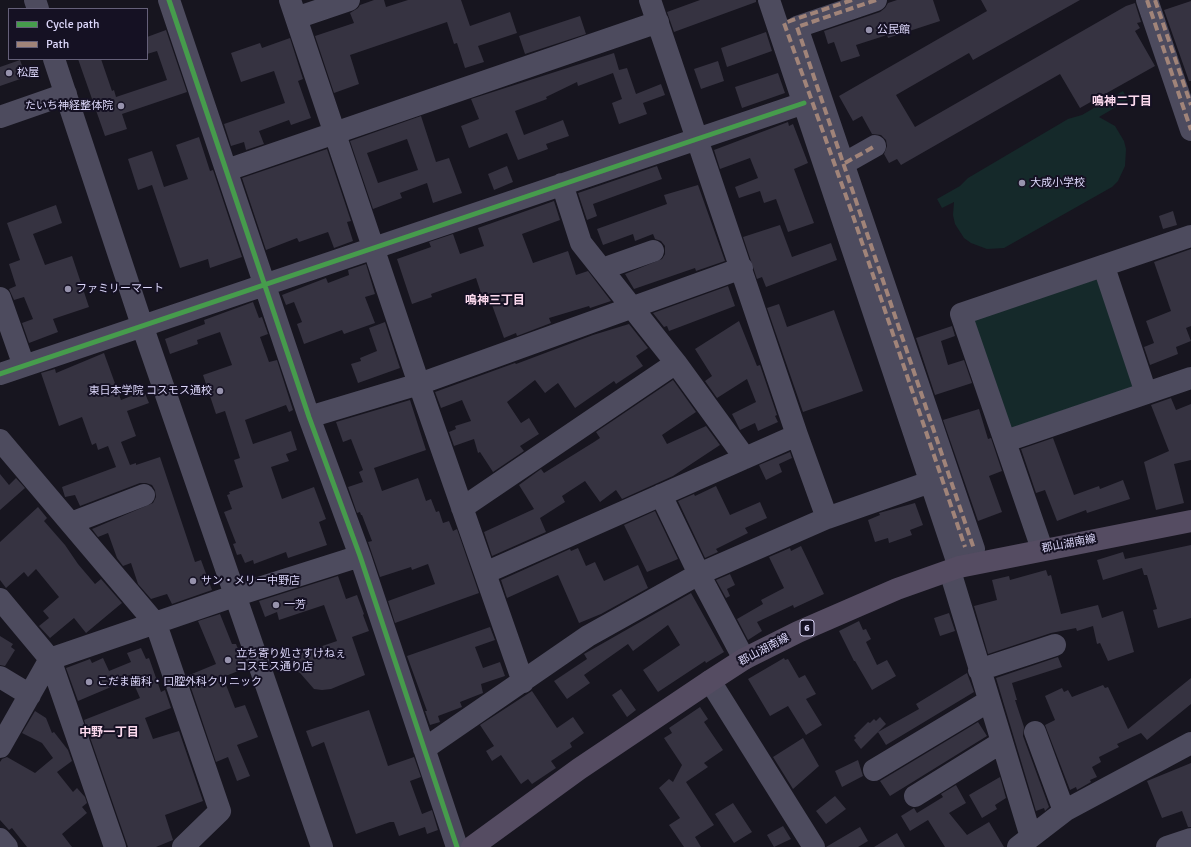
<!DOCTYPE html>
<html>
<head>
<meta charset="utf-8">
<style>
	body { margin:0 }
	#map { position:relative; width:1191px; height:847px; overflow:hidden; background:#17151f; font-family:Signika,sans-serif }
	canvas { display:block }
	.legend { position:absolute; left:8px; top:8px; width:140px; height:52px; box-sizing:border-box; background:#151123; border:1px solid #656079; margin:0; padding:5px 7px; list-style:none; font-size:12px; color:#dcd7fa }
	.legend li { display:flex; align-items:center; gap:8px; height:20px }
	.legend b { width:20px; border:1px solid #656079 }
</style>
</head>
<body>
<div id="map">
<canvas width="1191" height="847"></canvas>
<ul class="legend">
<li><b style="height:5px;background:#469c4c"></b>Cycle path</li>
<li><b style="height:5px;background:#a18479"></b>Path</li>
</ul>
</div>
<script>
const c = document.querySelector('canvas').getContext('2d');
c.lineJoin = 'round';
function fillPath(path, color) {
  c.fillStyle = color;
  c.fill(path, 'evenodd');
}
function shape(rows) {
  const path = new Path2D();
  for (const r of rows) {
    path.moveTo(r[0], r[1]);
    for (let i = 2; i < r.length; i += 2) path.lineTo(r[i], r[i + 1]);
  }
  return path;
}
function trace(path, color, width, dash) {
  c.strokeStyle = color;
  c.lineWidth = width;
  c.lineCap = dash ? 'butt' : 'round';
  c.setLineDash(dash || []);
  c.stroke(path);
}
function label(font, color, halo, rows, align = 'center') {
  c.font = font + ' Signika,"Noto Sans JP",sans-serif';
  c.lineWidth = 4;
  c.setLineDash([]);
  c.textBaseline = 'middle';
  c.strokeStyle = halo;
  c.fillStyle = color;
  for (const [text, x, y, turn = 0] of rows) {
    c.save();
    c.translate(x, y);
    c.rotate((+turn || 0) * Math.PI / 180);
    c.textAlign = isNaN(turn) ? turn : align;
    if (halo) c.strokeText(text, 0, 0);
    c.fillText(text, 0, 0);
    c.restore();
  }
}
fillPath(shape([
	[1123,91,1128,100,1099,117,1115,126,1124,141,1126,149,1125,166,1118,181,1112,187,1004,248,987,249,971,243,964,238,955,224,953,215,954,202,942,208,937,199,960,186,968,178,1068,119,1082,115],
	[1101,278,1138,385,1009,429,973,323,975,316]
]), '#15292a');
fillPath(shape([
	[374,0,384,0,386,7,408,0,461,0,470,26,510,12,517,33,478,46,484,62,465,68,457,43,454,44,447,22,350,55,359,84,334,93,315,36,354,23,350,13,358,8,360,5],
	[700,0,756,0,756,2,674,32,667,12],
	[897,0,933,0,940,21,888,38,887,35,856,45,860,56,841,62,834,42,828,44,824,31,880,12,885,8,888,3],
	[981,0,1080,0,973,60,969,53,896,95,915,127,1126,6,1135,3,1141,22,1137,23,1140,28,1135,31,1155,66,1080,108,1060,74,901,165,897,159,889,163,884,154,887,146,886,140,881,135,872,134,862,116,853,121,839,96,987,11],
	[1191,1,1191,81,1189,81,1164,10],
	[580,16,586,34,525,54,519,36],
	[166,30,187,92,122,114,127,129,105,136,78,59,101,59,112,91,114,90,116,97,167,80,157,51,147,54,147,37],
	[766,32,772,51,727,67,721,48],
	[290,38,303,79,298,81,311,118,291,125,289,120,259,131,264,144,246,150,244,142,231,146,224,124,285,103,274,71,241,82,231,53,260,43,262,48],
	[614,53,619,70,627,68,636,94,661,84,665,95,643,103,647,114,619,124,612,103,622,99,613,73,578,86,577,82,546,97,547,99,515,111,524,135,563,120,569,136,546,144,548,149,518,160,507,133,469,148,461,126,479,119,471,99],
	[20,60,26,77,0,86,0,67],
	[718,61,724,81,701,89,694,69],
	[778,73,785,93,742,108,735,87],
	[421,116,436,162,449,158,462,193,433,203,427,183,400,193,402,198,373,209,350,141],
	[407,139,418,170,378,183,367,153],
	[788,122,789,126,793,124,808,163,794,169,814,223,788,232,776,199,764,203,760,191,739,198,735,187,758,178,750,158,720,169,714,150],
	[199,137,210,171,213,170,242,257,210,268,208,259,180,268,152,185,138,190,128,159,152,151,164,187,188,179,176,145],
	[327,149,351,221,347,222,353,241,334,248,328,232,299,242,297,238,266,250,242,178],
	[507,166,513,182,494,190,488,174],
	[657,166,662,179,593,204,597,216,587,220,578,193],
	[698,185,725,261,696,271,695,268,634,289,625,274,662,259,665,254,665,246,661,241,655,239,653,234,635,241,633,234,603,245,597,229,667,204,664,195],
	[554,201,560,220,522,234,533,263,568,251,576,275,588,271,611,301,590,308,589,306,549,318,551,323,517,336,516,333,504,338,488,294,482,296,476,278,431,294,432,297,412,304,397,259,431,247,429,242,453,234,460,254,484,246,478,228],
	[56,205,62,223,33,234,45,265,72,256,89,307,53,319,58,332,29,343,22,323,33,319,24,297,14,300,9,289,16,286,9,264,20,260,7,223],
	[1173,211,1177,225,1163,229,1159,216],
	[780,225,792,257,831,243,837,260,766,287,762,277,757,279,743,237],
	[1191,249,1191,326,1186,328,1191,341,1176,347,1178,354,1150,365,1144,347,1154,343,1146,321,1171,311,1154,262],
	[366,264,375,294,365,297,375,323,344,334,342,330,304,344,297,324,302,322,294,302,286,305,282,295,326,278,328,283,349,275,348,270],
	[728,286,735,306,669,331,667,326,664,327,653,313],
	[253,302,259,318,262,317,268,334,260,337,269,362,277,360,293,410,289,412,286,405,245,420,253,444,291,431,297,450,286,454,289,461,271,467,282,499,314,487,326,519,319,522,327,545,288,558,286,552,254,564,253,560,245,563,241,554,237,555,233,544,236,543,224,512,232,509,227,495,230,494,229,492,243,487,234,460,240,458,225,411,216,414,203,375,232,365,220,332,197,340,198,344,170,354,165,339,205,324,204,320],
	[779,304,787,327,834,310,863,391,803,412,767,308],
	[739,321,757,366,760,365,777,415,775,416,778,422,758,431,755,423,740,430,732,414,756,402,747,379,717,398,705,381,712,376,695,349],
	[385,322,400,368,358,383,351,364,361,361,360,358,377,351,369,328],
	[629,324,648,348,636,356,643,366,616,384,614,381,575,408,558,383,545,393,535,380,507,402,521,423,529,418,539,434,520,446,524,451,493,472,480,452,478,453,474,439,454,446,449,432,456,429,455,426,471,421,462,400,441,408,435,392,515,363,516,364,593,335],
	[952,326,955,336,941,341,948,365,964,360,972,383,935,395,916,338],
	[104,353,121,400,144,391,149,403,127,411,136,436,121,442,130,465,136,463,136,465,160,457,195,562,201,560,212,590,172,604,167,594,151,599,138,584,131,563,123,566,117,558,108,533,98,537,92,529,153,503,156,497,155,490,152,485,146,483,140,483,80,506,75,495,65,497,62,487,116,467,108,446,98,450,96,443,92,445,82,417,59,426,41,373,55,369,56,373],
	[673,380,696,412,662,435,667,444,706,426,720,445,673,476,622,499,616,490,600,502,585,481,562,496,565,502,540,518,546,532,492,556,484,532,534,509,519,485,541,469,544,473,594,442,600,438,596,432],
	[1171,398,1176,410,1191,404,1191,460,1174,464,1184,503,1156,510,1144,462,1169,451,1151,405],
	[410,400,426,450,374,468,382,491,418,478,426,501,431,499,436,512,439,511,443,523,449,521,453,531,457,529,479,593,395,623,388,601,435,584,428,564,412,570,411,567,380,577,368,542,372,541,362,515,361,515,360,512,357,513,348,487,363,482,359,472,363,470,351,439,343,442,336,422],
	[979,409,988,439,991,438,1002,471,989,476,1002,512,978,521,943,420],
	[1053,438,1074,495,1099,486,1100,489,1123,480,1130,499,1087,513,1086,510,1057,521,1045,490,1036,493,1021,449],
	[790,452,792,458,779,464,782,472,766,480,759,465],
	[0,474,9,485,16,478,25,488,0,510],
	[716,486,730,515,760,502,767,518,745,528,748,533,716,549,718,552,705,558,678,501,694,494,695,496],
	[915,503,923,525,910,530,912,535,889,543,888,538,875,542,868,520,880,515,879,513],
	[38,507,47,518,44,521,65,545,78,564,95,584,101,579,122,603,86,633,74,618,50,638,39,626,49,618,43,611,59,597,36,569,28,577,24,572,6,588,0,580,0,542],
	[655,511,678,559,647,572,624,525],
	[1191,545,1191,618,1158,628,1153,610,1157,609,1147,575,1144,575,1142,568,1103,580,1097,560,1123,552,1125,559],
	[801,546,824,594,794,608,793,605,757,622,762,631,748,640,737,619,763,604,761,600,784,588,769,557,790,548,791,551],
	[578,548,586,566,595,562,604,581,638,565,648,588,601,614,579,623,558,575,507,598,501,580,570,549,571,551],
	[1046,570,1048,576,1051,575,1061,614,1098,605,1102,618,1123,611,1134,652,1108,661,1100,643,1097,644,1093,626,1077,631,1076,628,1051,633,988,654,974,606,997,600,992,580,1009,576,1010,580],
	[730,574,735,585,727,589,730,596,726,598,716,580],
	[338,576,346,599,357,595,364,614,363,615,369,631,352,637,365,675,331,689,322,690,314,689,300,673,278,661,337,641,324,605,279,620,277,612,265,617,259,601],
	[691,593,724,652,706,663,705,661,658,692,643,670,680,645,668,625,633,651,628,644,584,675,590,683,567,699,554,681,587,659,584,654],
	[949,613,955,631,940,636,934,618],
	[220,614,232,644,236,644,246,668,223,677,235,708,245,705,258,737,237,745,250,776,237,781,228,757,216,762,187,676,216,664,198,621],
	[859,621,863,630,866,629,871,639,866,642,877,665,887,660,896,676,872,690,855,661,854,661,839,631],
	[490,627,495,640,475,647,483,668,500,662,505,676,481,684,483,693,460,702,462,707,438,716,440,722,430,725,425,711,427,711,407,656],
	[0,636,13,644,11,647,15,650,5,666,0,665],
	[141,648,146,659,149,658,161,692,165,690,171,708,145,718,153,739,179,731,203,801,165,815,173,840,156,847,128,847,84,720,140,698,130,675,110,683,111,687,78,701,66,668,90,659,92,663,103,658,109,671,131,662,127,653],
	[1058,657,1062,667,1012,683,1017,700,1015,700,1024,727,1023,736,1049,807,1045,811,1044,808,1036,811,996,678],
	[784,658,785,660,788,659,799,678,805,675,816,694,806,699,822,725,806,735,788,706,770,716,748,679],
	[967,673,974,692,886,745,878,732,919,709,916,704],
	[1191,678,1191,704,1147,740,1141,733,1117,744,1119,747,1099,757,1101,762,1092,767,1097,777,1090,780,1091,782,1077,790,1076,787,1070,790,1045,725,1055,720,1045,696,1062,688,1064,692,1068,690,1072,697,1103,685,1105,688,1108,687,1128,729],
	[621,689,636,710,627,717,612,695],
	[532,691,557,728,573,717,584,733,570,743,572,747,551,761,556,768,532,784,528,779,521,784,501,755,492,761,486,751,494,746,480,725],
	[700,707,708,719,704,722,723,750,704,763,708,767,686,782,714,825,695,837,701,847,684,847,669,825,680,818,659,788,669,779,673,782,682,765,664,738,672,733,669,728],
	[369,710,388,766,414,757,421,777,410,781,422,814,432,810,438,830,427,834,425,827,399,836,394,822,390,822,356,834,324,742,312,747,306,731],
	[35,711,46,718,52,733,54,732,68,750,72,761,57,772,73,792,77,788,85,797,87,803,82,807,87,813,62,834,72,847,27,847,12,828,9,830,0,820,0,762,2,759,7,757,35,773,53,758,42,743,22,733],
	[880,717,886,724,861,749,854,740,856,738,854,736,868,722,870,723,874,719,876,721],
	[978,722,987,736,890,796,880,781],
	[803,738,819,766,793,789,773,757],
	[858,760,863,776,842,787,835,771],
	[1191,763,1191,827,1188,827,1182,811,1162,818,1147,781],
	[1000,777,1006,798,995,805,997,809,982,818,969,795],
	[956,785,966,803,949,813,967,835,989,822,1004,847,945,847,928,820,910,831,901,816,914,808,917,813,943,797,941,794],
	[835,796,846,809,826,824,816,811],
	[733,803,752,832,734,843,715,814],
	[783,826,791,839,774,847,767,835],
	[860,827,868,841,858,847,826,847],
	[897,833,905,847,874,847]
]), '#363341');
trace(shape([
	[35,0,38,9],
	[169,0,309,417,360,556,457,847],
	[290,0,419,384,523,682],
	[650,0,797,435,827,518],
	[769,0,959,567],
	[876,0,797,27,974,549],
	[1147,0,1191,130],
	[296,18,349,0],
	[54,59,142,325,322,847],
	[0,117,66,94],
	[845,163,875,146],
	[227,170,658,22],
	[562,184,581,243,676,363,745,458],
	[1104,267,1146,393],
	[602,269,653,251],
	[0,298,24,366],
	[0,374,804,103],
	[309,417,419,384,742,268],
	[0,440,156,624,220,811,183,847],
	[1006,441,1191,378],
	[661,495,699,574,744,659],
	[462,508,676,363],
	[71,523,144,495],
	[1042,549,961,314,1191,236],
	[950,571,1031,837],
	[485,573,797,435],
	[0,599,50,659,115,847],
	[979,670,1055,645],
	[0,677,30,695],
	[710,681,814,847],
	[1035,732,1064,811],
	[0,747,50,659,237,595,360,556],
	[424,749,588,636,699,574,827,518,930,482],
	[874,770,989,701],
	[915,796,1002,742],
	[0,839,7,847],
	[1018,847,1066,810,1191,743],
	[1167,847,1191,839]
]), '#4d4b5e', 22);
trace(shape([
	[472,847,579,769,710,681,744,659,798,632,897,589,959,567,1191,521]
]), '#554c62', 22);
trace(shape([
	[852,0,784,23,851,210,965,547],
	[876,0,797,27,974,549],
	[1147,0,1191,130],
	[1155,0,1191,105],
	[845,163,875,146]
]), '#a18479', 4, [8, 4]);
trace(shape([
	[169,0,309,417,360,556,457,847],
	[0,374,804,103]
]), '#469c4c', 5);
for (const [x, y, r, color] of [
	[869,30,4,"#9793ad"],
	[9,73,4,"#9793ad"],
	[121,106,4,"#9793ad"],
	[1022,183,4,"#9793ad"],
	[68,289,4,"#9793ad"],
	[220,391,4,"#9793ad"],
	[193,581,4,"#9793ad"],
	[276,605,4,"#9793ad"],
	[228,660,4,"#9793ad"],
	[89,682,4,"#9793ad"]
]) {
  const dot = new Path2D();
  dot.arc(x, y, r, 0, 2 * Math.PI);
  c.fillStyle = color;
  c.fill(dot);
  trace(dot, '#151123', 1.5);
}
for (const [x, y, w] of [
	[807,628,14]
]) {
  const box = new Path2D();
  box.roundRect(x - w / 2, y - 8, w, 16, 3);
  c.fillStyle = '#151123';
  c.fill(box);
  trace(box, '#dcd7fa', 1);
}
label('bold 10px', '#dcd7fa', null, [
	["6",807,628]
]);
label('11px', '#dcd7fa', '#151123', [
	["公民館",877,30],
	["松屋",17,73],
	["たいち神経整体院",113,106,"right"],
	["大成小学校",1030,183],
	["ファミリーマート",76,289],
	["東日本学院 コスモス通校",212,391,"right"],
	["サン・メリー中野店",201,581],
	["一芳",284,605],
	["立ち寄り処さすけねぇ",236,654],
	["コスモス通り店",236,667],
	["こだま歯科・口腔外科クリニック",97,682]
], 'left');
label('11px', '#dcd7fa', '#151123', [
	["郡山湖南線",1069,544,-11],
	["郡山湖南線",764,650,-28]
]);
label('bold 12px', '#fbd9ed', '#151123', [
	["鳴神二丁目",1122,102],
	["鳴神三丁目",495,301],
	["中野一丁目",109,733]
]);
</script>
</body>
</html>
